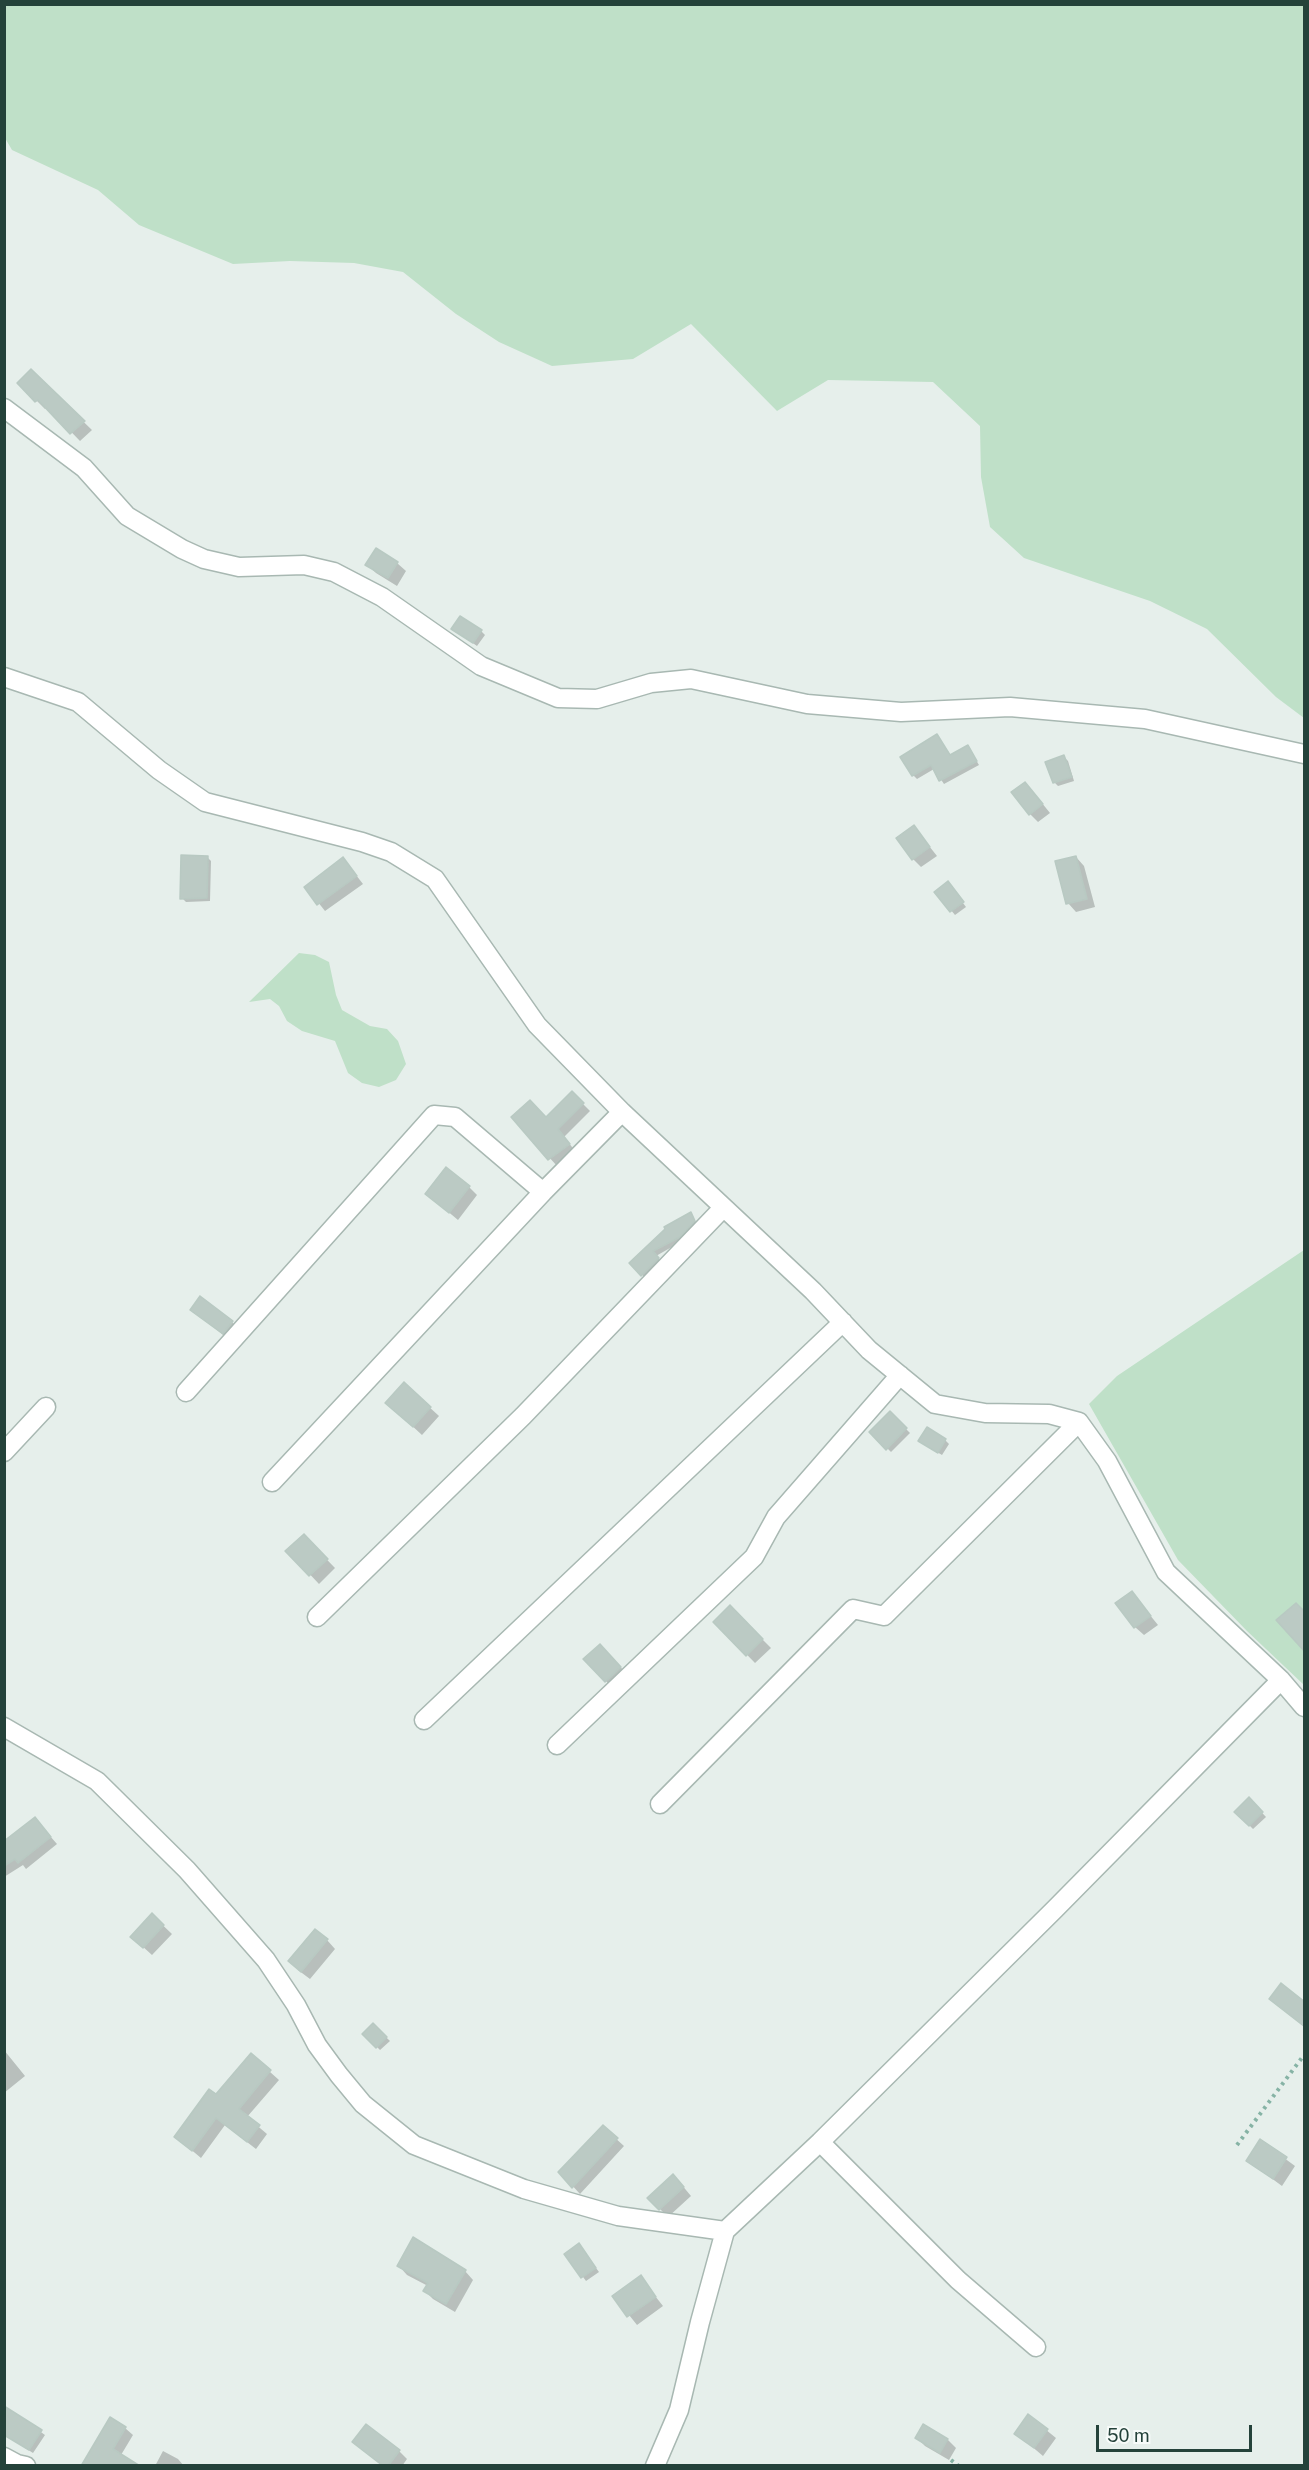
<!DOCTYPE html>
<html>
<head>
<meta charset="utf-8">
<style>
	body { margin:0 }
	#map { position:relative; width:1309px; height:2470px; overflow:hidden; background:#e6efeb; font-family:"Public Sans",sans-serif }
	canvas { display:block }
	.frame { position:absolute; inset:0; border:6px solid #24423a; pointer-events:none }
	.scale { position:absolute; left:1096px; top:2425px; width:156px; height:27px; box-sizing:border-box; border:3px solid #24423a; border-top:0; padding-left:8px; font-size:18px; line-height:21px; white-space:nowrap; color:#24423a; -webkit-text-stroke:4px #f7fbf9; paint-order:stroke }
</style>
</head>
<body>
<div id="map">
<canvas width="1309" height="2470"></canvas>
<div class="frame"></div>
<div class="scale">50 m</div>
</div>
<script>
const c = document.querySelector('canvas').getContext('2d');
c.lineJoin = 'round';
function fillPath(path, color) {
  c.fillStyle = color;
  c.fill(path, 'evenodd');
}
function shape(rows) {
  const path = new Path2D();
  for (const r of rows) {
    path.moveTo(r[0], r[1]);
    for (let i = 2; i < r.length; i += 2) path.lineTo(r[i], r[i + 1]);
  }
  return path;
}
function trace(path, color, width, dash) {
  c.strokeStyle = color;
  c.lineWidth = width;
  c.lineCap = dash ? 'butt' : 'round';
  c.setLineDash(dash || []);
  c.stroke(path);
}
fillPath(shape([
	[5,4,1304,5,1304,718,1276,697,1207,629,1150,601,1024,558,990,527,981,477,980,426,933,382,828,380,777,411,691,324,633,359,552,366,499,342,456,314,403,272,354,263,290,261,233,264,139,225,98,190,12,150,5,138],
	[299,953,315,955,329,962,336,995,342,1010,370,1026,387,1029,398,1041,406,1064,396,1080,379,1087,362,1083,348,1073,335,1041,302,1031,287,1021,279,1006,270,999,249,1002],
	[1304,1250,1304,1685,1247,1631,1178,1560,1089,1404,1117,1376]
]), '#bfe0c8');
fillPath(shape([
	[31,371,92,430,80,441,47,407,45,409,19,383],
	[397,563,406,571,397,586,376,573,367,565],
	[481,631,485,635,477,646,457,632],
	[937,735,951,756,968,747,979,765,944,784,934,769,917,779,913,775],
	[1064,757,1068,761,1074,781,1058,786,1054,782],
	[1033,792,1050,813,1038,822,1030,814],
	[914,827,937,856,921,867,913,859],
	[207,857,211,861,210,901,186,902,182,898],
	[1076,857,1084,866,1095,907,1076,912,1068,903],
	[349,866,363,884,325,911,306,887],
	[951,887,966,907,955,915,936,892],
	[572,1093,590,1111,564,1137,576,1152,557,1166,513,1117,546,1119],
	[469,1187,477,1195,458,1220,427,1194],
	[690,1214,698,1225,684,1240,656,1256,662,1263,646,1279,631,1263],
	[192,1310,232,1322,240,1330,232,1342],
	[404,1384,439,1416,422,1435,396,1411],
	[890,1413,910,1433,891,1452,871,1432],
	[945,1440,949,1444,942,1455,924,1444],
	[304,1536,335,1568,319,1584,288,1551],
	[1132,1593,1158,1625,1144,1635,1135,1627],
	[730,1607,771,1648,755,1663,715,1622],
	[608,1654,629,1676,614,1690,586,1659],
	[1249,1799,1266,1817,1253,1829,1236,1812],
	[35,1819,57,1844,26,1869,23,1865,4,1877,4,1843],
	[152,1915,172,1934,152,1955,141,1945],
	[327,1940,335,1949,310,1979,298,1970],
	[373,2025,390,2041,380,2050,364,2034],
	[4,2050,25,2076,4,2093],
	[251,2055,279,2080,247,2117,267,2134,256,2149,225,2125,201,2158,176,2137,217,2096],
	[603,2127,624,2146,580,2194,560,2172],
	[1261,2141,1295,2166,1282,2186,1248,2161],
	[681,2184,691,2196,668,2217,649,2198],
	[579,2245,599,2272,586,2281,566,2254],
	[399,2266,465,2271,473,2280,455,2312,433,2299,425,2291,428,2286,407,2275],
	[640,2277,663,2306,637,2325,614,2296],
	[4,2406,45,2435,33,2453,8,2437,4,2430],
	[1029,2416,1056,2438,1043,2456,1016,2433],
	[923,2426,948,2440,956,2448,949,2460,925,2446,917,2438],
	[125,2428,133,2435,121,2455,89,2466],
	[163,2451,178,2459,184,2466,155,2466],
	[399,2451,407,2459,402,2466,383,2466]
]), '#0003');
const building = shape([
	[31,369,85,421,70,434,38,400,35,402,17,383,31,369],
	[376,548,398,562,388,578,365,565,376,548],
	[460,616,482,630,473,643,451,629,460,616],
	[937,734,950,755,968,745,977,761,939,781,931,765,912,776,900,757,937,734],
	[1064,755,1072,777,1053,783,1045,762,1064,755],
	[1025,782,1043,804,1029,815,1011,792,1025,782],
	[914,825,930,847,912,860,896,838,914,825],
	[181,855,208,856,207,898,180,899,181,855],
	[1076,856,1087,899,1066,904,1055,861,1076,856],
	[343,857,357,876,317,905,304,887,343,857],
	[948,881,964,902,950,912,934,892,948,881],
	[572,1091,584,1103,558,1129,570,1144,548,1160,511,1117,530,1100,546,1117,572,1091],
	[446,1167,470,1186,449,1213,425,1194,446,1167],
	[691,1212,695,1221,680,1237,653,1251,659,1258,641,1276,629,1263,665,1229,664,1227,691,1212],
	[200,1296,233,1321,223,1334,190,1310,200,1296],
	[404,1382,431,1407,413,1427,385,1403,404,1382],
	[890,1411,907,1428,886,1450,869,1432,890,1411],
	[927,1427,946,1439,938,1453,918,1441,927,1427],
	[304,1534,328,1559,309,1576,285,1551,304,1534],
	[1132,1591,1151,1616,1134,1628,1115,1603,1132,1591],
	[1296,1603,1305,1612,1305,1652,1276,1620,1296,1603],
	[730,1605,763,1639,746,1656,713,1622,730,1605],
	[600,1644,621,1667,605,1682,583,1659,600,1644],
	[1249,1797,1263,1812,1249,1826,1234,1812,1249,1797],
	[35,1817,51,1837,18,1863,15,1859,4,1866,4,1841,35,1817],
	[152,1913,164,1925,143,1948,130,1937,152,1913],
	[315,1929,328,1939,301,1972,288,1961,315,1929],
	[1281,1983,1305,2002,1305,2027,1269,1999,1281,1983],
	[373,2023,387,2037,376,2048,362,2034,373,2023],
	[251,2053,271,2070,239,2109,260,2125,247,2142,216,2118,192,2151,174,2137,209,2089,216,2094,251,2053],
	[603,2125,618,2138,572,2188,558,2172,603,2125],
	[1260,2139,1287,2157,1273,2179,1246,2161,1260,2139],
	[673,2174,684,2187,659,2210,647,2198,673,2174],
	[413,2237,466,2270,446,2304,423,2291,428,2283,397,2266,413,2237],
	[579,2243,596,2268,581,2278,564,2254,579,2243],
	[641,2275,656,2297,627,2317,612,2296,641,2275],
	[4,2406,42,2430,29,2450,4,2435,4,2406],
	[1028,2414,1048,2429,1034,2448,1014,2434,1028,2414],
	[110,2417,126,2427,113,2449,140,2466,81,2466,110,2417],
	[366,2424,400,2450,388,2466,383,2466,352,2442,366,2424],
	[923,2424,948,2439,940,2453,915,2438,923,2424]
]);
fillPath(building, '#bbcac4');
trace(building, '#b8c9c2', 1.5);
const street = shape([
	[4,408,84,468,127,516,182,549,204,559,239,567,304,565,334,572,382,597,481,666,558,698,597,699,651,683,691,679,807,704,901,712,1010,707,1145,719,1304,754],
	[4,677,78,702,159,770,205,802,362,842,391,852,435,879,537,1025,622,1112,813,1291,869,1350,935,1404,985,1413,1049,1414,1079,1422,1107,1461,1166,1572,1281,1680,1304,1707],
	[186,1392,434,1115,455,1117,543,1192],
	[4,1452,46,1407],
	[272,1482,543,1192,622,1112],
	[317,1617,523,1416,723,1208],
	[424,1720,843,1322],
	[4,1727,97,1781,187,1870,266,1960,296,2005,317,2045,339,2075,363,2104,414,2145,524,2189,618,2216,725,2231,820,2142,1055,1909,1281,1680],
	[557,1745,754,1557,776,1517,900,1375],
	[660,1804,853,1609,884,1616,1079,1422],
	[820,2142,958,2280,1036,2347],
	[4,2457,17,2464,26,2466],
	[655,2466,679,2410,700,2322,725,2231]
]);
trace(street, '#a8b8b2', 21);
trace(shape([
	[1237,2145,1304,2055],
	[951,2460,959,2466]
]), '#86b3a5', 4, [3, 4.5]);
trace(street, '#fff', 18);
</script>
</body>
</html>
